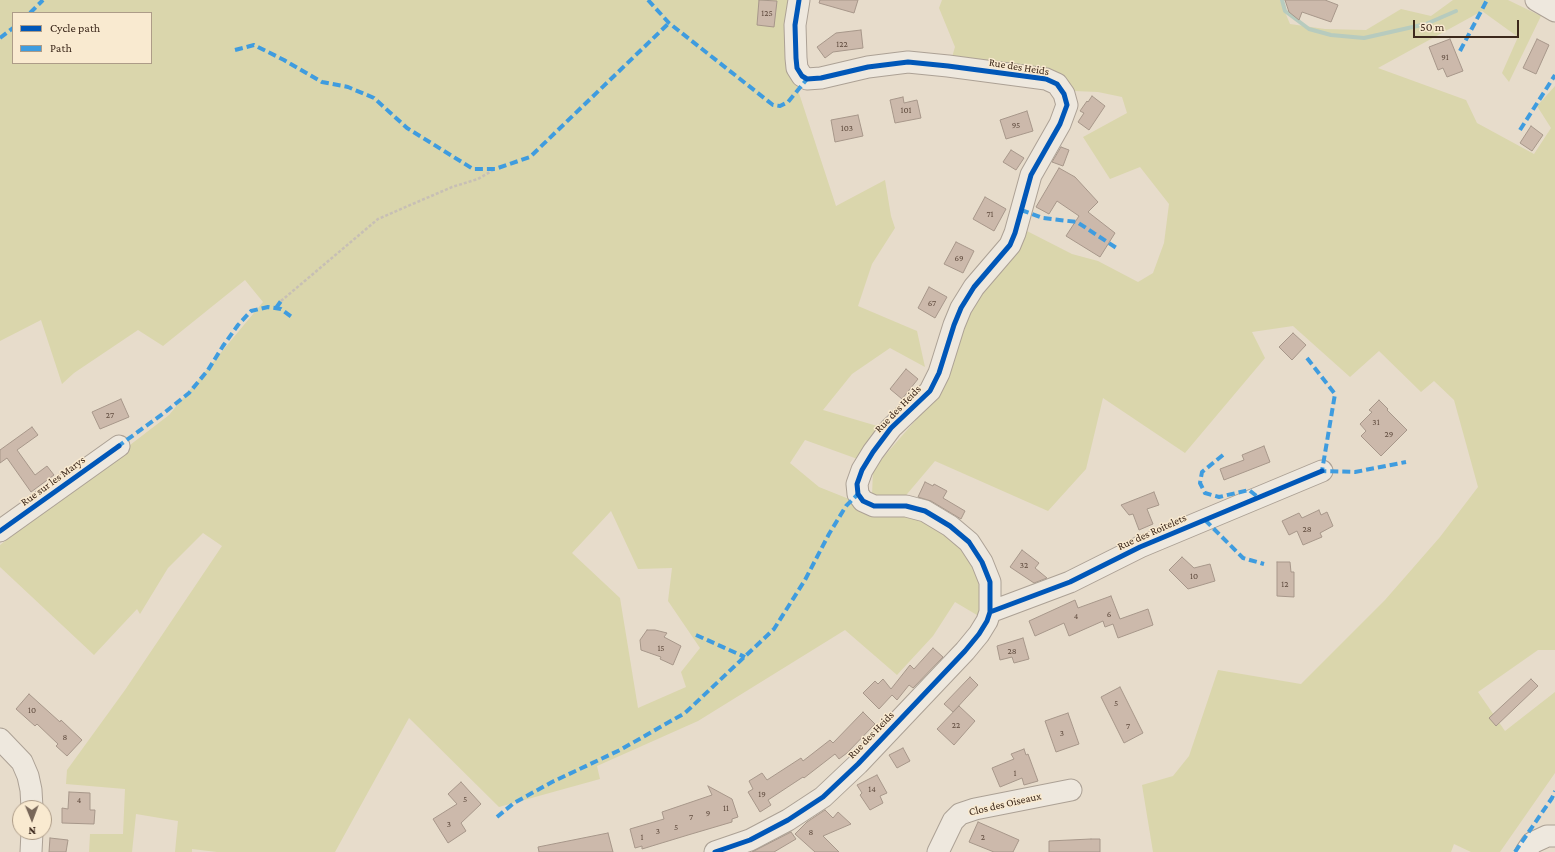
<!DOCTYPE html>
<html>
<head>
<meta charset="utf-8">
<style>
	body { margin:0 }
	#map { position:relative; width:1555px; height:852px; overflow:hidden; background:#e7dccb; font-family:"Crimson Pro",serif }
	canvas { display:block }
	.legend { position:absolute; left:12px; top:12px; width:140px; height:52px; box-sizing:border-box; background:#f9ead0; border:1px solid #ad9c88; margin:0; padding:5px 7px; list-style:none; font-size:12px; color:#3c281b }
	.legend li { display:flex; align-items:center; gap:8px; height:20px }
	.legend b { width:20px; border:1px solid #ad9c88 }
	.north { position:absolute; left:12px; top:800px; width:40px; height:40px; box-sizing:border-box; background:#f9ead0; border:1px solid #ad9c88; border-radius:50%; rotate:179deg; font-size:11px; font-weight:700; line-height:16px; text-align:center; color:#3c281b }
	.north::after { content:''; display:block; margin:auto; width:14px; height:18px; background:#786759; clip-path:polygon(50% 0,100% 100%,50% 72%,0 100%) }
	.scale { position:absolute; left:1413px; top:20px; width:106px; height:18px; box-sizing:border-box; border:2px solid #3c281b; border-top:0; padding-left:5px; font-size:12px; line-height:14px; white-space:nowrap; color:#3c281b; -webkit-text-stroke:3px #f9ead0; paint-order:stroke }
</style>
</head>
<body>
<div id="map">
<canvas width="1555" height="852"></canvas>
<ul class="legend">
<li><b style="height:5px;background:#0057b8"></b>Cycle path</li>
<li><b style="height:5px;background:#3f9cdf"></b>Path</li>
</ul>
<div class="north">N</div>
<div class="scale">50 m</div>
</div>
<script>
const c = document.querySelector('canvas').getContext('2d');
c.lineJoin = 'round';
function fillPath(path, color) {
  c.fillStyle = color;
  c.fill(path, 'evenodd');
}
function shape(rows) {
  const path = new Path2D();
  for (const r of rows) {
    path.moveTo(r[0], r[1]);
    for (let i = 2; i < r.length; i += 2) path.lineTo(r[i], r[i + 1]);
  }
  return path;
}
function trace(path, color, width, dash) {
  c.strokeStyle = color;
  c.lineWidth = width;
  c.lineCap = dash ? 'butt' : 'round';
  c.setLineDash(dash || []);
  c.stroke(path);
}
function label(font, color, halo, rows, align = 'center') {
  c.font = font + ' "Crimson Pro",serif';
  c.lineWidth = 3;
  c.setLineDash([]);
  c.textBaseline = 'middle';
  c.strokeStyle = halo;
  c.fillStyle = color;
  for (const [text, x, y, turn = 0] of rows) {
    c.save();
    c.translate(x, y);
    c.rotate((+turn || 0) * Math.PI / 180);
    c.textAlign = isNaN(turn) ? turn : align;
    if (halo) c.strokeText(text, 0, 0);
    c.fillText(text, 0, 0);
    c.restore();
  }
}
fillPath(shape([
	[0,0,792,0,796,84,836,206,885,180,891,216,895,228,872,264,858,306,917,331,925,367,890,348,852,374,823,410,884,428,863,461,805,440,790,463,819,487,849,499,901,509,944,525,977,567,982,618,955,602,933,636,897,675,845,630,698,721,597,766,600,779,499,807,409,718,335,852,217,852,192,849,192,852,175,852,178,821,136,814,132,852,89,852,90,834,123,834,125,789,66,784,67,770,125,690,222,546,203,533,168,568,140,614,137,609,94,655,0,567,0,545,169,415,263,302,245,280,163,346,138,330,74,373,62,384,41,320,0,341],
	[13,13,151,13,151,63,13,63],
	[611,511,638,569,672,568,668,601,700,648,681,672,686,687,638,708,620,598,572,553],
	[942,0,1280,0,1290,24,1325,29,1366,30,1401,9,1431,16,1453,0,1508,0,1541,16,1509,82,1502,73,1518,37,1482,11,1378,68,1466,100,1477,123,1534,154,1551,128,1537,106,1555,86,1555,650,1538,650,1478,692,1505,731,1555,692,1555,773,1500,852,1471,852,1454,844,1451,852,1153,852,1142,785,1173,776,1189,756,1218,670,1301,684,1385,600,1440,537,1478,487,1454,400,1434,381,1421,392,1379,351,1350,377,1293,326,1252,332,1265,358,1185,453,1103,398,1086,469,1048,511,935,461,902,500,872,496,873,469,935,398,972,303,1023,229,1072,254,1098,261,1138,282,1153,273,1164,243,1169,204,1140,167,1110,179,1083,137,1127,113,1122,97,1098,92,1074,91,952,57,955,47,939,8]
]), '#dad6ac');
trace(shape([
	[1282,0,1285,11,1309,29,1331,35,1364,38,1426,24,1456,11]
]), '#b7cbbe', 4);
const building = shape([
	[759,0,777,1,774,27,757,25,759,0],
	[820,0,858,0,854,13,819,3,820,0],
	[1285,0,1325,0,1338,5,1331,22,1302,12,1299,20,1289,12,1285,0],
	[861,30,863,48,833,52,825,58,817,47,836,33,861,30],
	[1450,39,1463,71,1447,77,1443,68,1438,70,1429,47,1450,39],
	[1537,39,1549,45,1536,74,1523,68,1537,39],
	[1092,96,1105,106,1089,130,1078,122,1084,113,1080,111,1087,101,1088,102,1092,96],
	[903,97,904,103,917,100,921,118,895,123,890,100,903,97],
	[1027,111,1033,131,1006,139,1000,120,1027,111],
	[858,115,863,136,835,142,831,120,858,115],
	[1531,126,1543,135,1532,151,1520,143,1531,126],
	[1061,147,1069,150,1063,166,1052,162,1061,147],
	[1011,150,1024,158,1016,170,1003,162,1011,150],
	[1059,168,1075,177,1098,202,1088,212,1115,233,1100,257,1066,236,1079,216,1057,201,1049,214,1036,207,1059,168],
	[985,197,1006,209,994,231,973,219,985,197],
	[956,242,974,251,963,273,944,264,956,242],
	[929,287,947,297,935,318,918,308,929,287],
	[1293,333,1306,345,1292,360,1279,347,1293,333],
	[906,369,918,379,902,399,890,389,906,369],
	[121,399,129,417,100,429,92,412,121,399],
	[1379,400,1388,409,1387,410,1407,430,1381,456,1361,436,1366,431,1360,424,1372,412,1369,410,1379,400],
	[32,427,38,435,17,450,35,475,47,466,54,475,31,492,7,458,0,463,0,450,32,427],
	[1264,446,1270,462,1224,480,1220,469,1244,460,1242,455,1264,446],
	[925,482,933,486,934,484,947,491,943,498,965,511,961,519,931,501,918,497,925,482],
	[1154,492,1159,505,1147,509,1153,524,1139,530,1133,514,1129,515,1121,505,1154,492],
	[1319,510,1321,515,1327,512,1333,526,1320,533,1322,537,1303,545,1297,531,1289,535,1282,521,1299,513,1302,518,1319,510],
	[1022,550,1039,563,1035,568,1047,578,1034,583,1010,567,1022,550],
	[1182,557,1194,568,1210,564,1215,581,1188,589,1169,570,1182,557],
	[1277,562,1290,562,1291,572,1294,572,1294,597,1277,596,1277,562],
	[1111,596,1120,619,1148,609,1153,625,1118,638,1113,624,1105,627,1103,621,1069,636,1064,623,1035,636,1029,621,1075,600,1078,608,1111,596],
	[647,630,655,630,667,633,664,637,681,646,673,665,660,659,661,657,641,650,640,640,647,630],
	[1023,638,1029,659,1014,663,1012,657,1000,660,997,646,1023,638],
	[933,648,943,657,913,688,909,685,897,700,892,695,879,709,863,693,875,681,878,684,883,679,891,689,910,665,914,669,933,648],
	[970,677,978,685,953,712,944,704,970,677],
	[1531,679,1538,686,1496,726,1489,718,1531,679],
	[1120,687,1143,733,1124,743,1101,697,1120,687],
	[29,694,60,722,61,720,82,740,67,756,56,746,58,744,37,724,35,726,16,709,29,694],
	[959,706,975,721,954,745,937,729,959,706],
	[863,712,875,724,847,753,839,759,835,754,804,778,803,777,768,800,771,805,760,812,748,792,753,789,749,781,762,773,767,780,801,758,803,761,830,740,833,743,863,712],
	[1068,713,1079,744,1056,752,1045,721,1068,713],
	[903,748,910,761,897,768,889,755,903,748],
	[1024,749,1026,755,1028,754,1038,781,1024,785,1022,778,1000,787,992,768,1014,759,1011,754,1024,749],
	[877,775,887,793,880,796,883,803,870,810,860,795,862,793,857,785,877,775],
	[461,782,481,804,461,823,466,831,448,843,433,819,457,804,448,794,461,782],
	[708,786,732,799,738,817,732,819,732,822,688,835,642,849,642,846,635,848,630,829,664,819,662,812,712,795,708,786],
	[69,792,90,793,90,810,95,810,94,824,62,823,62,808,68,809,69,792],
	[825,810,833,818,838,812,851,824,823,836,839,852,815,852,795,834,807,822,825,810],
	[978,822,1019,840,1013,852,994,852,969,842,978,822],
	[791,832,796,839,774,852,752,852,791,832],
	[608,833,613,852,539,852,538,847,608,833],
	[50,838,68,840,66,852,49,852,50,838],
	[1091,839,1100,839,1100,852,1049,852,1049,841,1091,839]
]);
fillPath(building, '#ccb9ab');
trace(building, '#a7978a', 1);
const minor = shape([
	[1536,0,1555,11],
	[0,531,119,446],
	[990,612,1070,582,1140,547,1322,471],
	[0,739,22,762,28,776,31,790,32,808],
	[31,852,32,832],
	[715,852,750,840,788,820,823,797,858,764,965,651,979,634,987,621,990,612,990,582,982,562,969,542,950,526,925,511,906,506,874,506,863,501,858,494,857,484,862,470,873,452,891,428,930,391,939,373,954,325,961,308,974,287,1010,245,1015,233,1031,175,1060,124,1067,105,1064,94,1057,84,1046,79,948,66,908,62,868,67,821,78,807,79,802,76,797,68,796,58,795,25,799,0],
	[938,852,953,821,960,814,975,809,1071,790],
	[1526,852,1532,843,1547,836,1555,836]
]);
trace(minor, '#aca195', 23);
trace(shape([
	[281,301,378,219,452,187,478,179,495,169]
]), '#c7bfb5', 2.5, [3, 2]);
trace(minor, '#eee8de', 21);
trace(shape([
	[648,0,669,23,773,105,780,106,788,102,807,79],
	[30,13,43,0],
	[0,38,13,28],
	[235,50,254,45,284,60,322,82,348,87,374,98,407,128,473,169,495,169,530,157,669,23],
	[1460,51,1487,0],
	[1520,130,1555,75],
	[1021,210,1043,218,1077,222,1118,249],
	[276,308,281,301],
	[1307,358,1335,394,1322,471,1355,472,1406,462],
	[117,447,164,413,189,393,208,370,223,346,238,325,251,311,268,307,281,309,293,318],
	[1223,455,1202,472,1200,483,1205,493,1219,497,1249,490,1259,498],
	[1205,520,1243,558,1264,564],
	[696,635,745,657],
	[497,817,514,803,552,782,620,750,685,713,774,629,805,580,829,534,846,506,858,494],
	[1515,852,1552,798,1555,791]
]), '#3f9cdf', 4, [8, 4]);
trace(shape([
	[0,531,119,446],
	[990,612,1070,582,1140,547,1322,471],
	[715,852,750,840,788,820,823,797,858,764,965,651,979,634,987,621,990,612,990,582,982,562,969,542,950,526,925,511,906,506,874,506,863,501,858,494,857,484,862,470,873,452,891,428,930,391,939,373,954,325,961,308,974,287,1010,245,1015,233,1031,175,1060,124,1067,105,1064,94,1057,84,1046,79,948,66,908,62,868,67,821,78,807,79,802,76,797,68,796,58,795,25,799,0]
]), '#0057b8', 5);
label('9px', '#604c3f', null, [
	["125",767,13],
	["122",842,44],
	["91",1445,57],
	["101",906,110],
	["95",1016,125],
	["103",847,128],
	["71",990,214],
	["69",959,258],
	["67",932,303],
	["27",110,415],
	["31",1376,422],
	["29",1389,434],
	["28",1307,529],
	["32",1024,565],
	["10",1194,576],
	["12",1285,584],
	["6",1109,614],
	["4",1076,616],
	["15",661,648],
	["28",1012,651],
	["5",1116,703],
	["10",32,710],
	["22",956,725],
	["7",1128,726],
	["3",1062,733],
	["8",65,737],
	["1",1015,773],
	["14",872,789],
	["19",762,794],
	["5",465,799],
	["4",79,800],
	["11",726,808],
	["9",708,813],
	["7",691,817],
	["3",449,824],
	["5",676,827],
	["3",658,831],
	["8",811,832],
	["1",642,837],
	["2",983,837]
]);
label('11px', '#3c281b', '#f9ead0', [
	["Rue des Heids",1019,67,9],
	["Rue des Heids",898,409,-46],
	["Rue sur les Marys",53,481,-36],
	["Rue des Roitelets",1152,532,-24],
	["Rue des Heids",871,735,-46],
	["Clos des Oiseaux",1005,804,-13]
]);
</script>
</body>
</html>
